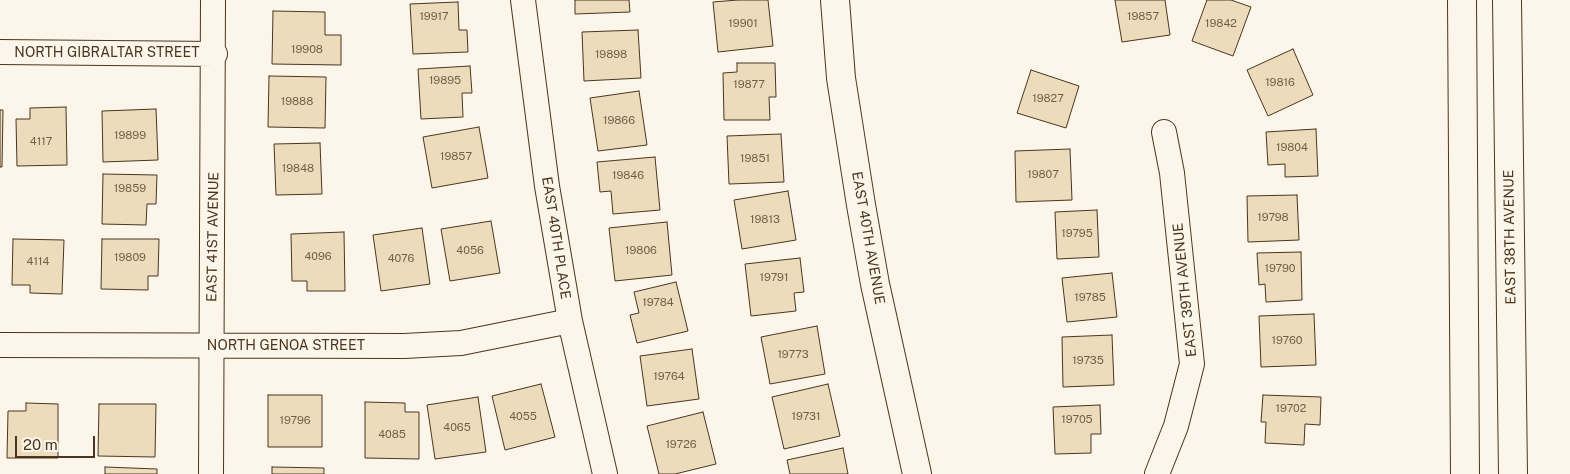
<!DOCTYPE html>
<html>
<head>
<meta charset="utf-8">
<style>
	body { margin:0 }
	#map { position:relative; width:1570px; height:474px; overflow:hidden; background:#fbf6e9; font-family:"Public Sans",sans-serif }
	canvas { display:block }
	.scale { position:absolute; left:15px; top:436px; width:80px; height:22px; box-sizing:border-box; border:2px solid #4a3520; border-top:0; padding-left:6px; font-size:15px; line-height:18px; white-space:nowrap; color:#4a3520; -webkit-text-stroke:4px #fbf6e9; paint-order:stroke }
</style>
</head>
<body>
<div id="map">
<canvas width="1570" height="474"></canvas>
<div class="scale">20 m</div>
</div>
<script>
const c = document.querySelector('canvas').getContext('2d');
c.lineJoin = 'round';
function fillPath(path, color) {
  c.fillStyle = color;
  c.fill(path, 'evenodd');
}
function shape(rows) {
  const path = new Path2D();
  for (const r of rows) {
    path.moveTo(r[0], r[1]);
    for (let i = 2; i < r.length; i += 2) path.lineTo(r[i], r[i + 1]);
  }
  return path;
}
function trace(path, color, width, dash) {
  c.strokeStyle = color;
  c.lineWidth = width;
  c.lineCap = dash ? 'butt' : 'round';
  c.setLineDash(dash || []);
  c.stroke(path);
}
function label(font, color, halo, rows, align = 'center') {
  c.font = font + ' "Public Sans",sans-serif';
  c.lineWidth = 4;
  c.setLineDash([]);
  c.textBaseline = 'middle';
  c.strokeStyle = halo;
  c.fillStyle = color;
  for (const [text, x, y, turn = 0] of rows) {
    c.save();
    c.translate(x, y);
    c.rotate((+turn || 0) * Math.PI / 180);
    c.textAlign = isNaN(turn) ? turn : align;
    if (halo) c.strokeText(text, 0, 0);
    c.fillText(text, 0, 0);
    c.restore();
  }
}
const building = shape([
	[575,0,629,0,630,12,575,14,575,0],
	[738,0,768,0,773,46,718,52,713,2,738,0],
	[1115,0,1165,0,1170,35,1122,42,1115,0],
	[1207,0,1231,0,1251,7,1233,56,1192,41,1207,0],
	[458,2,459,30,467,30,468,52,413,54,410,4,458,2],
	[273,11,325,12,325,35,341,35,341,65,272,64,273,11],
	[638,30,641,78,584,81,582,32,638,30],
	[1293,49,1313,95,1268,116,1247,70,1293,49],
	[737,63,775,63,776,97,769,97,770,120,724,120,723,73,737,72,737,63],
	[470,66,472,93,462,93,463,117,421,119,418,69,470,66],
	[1031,70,1079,86,1066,128,1017,113,1031,70],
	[269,76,326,77,325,128,268,127,269,76],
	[639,91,647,145,598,151,590,98,639,91],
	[66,107,67,165,17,166,16,119,30,119,30,108,66,107],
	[156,109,158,160,103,162,102,111,156,109],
	[0,110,3,110,2,167,0,167,0,110],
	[479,127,488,178,432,188,423,137,479,127],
	[1316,129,1318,176,1285,177,1285,164,1268,165,1266,132,1316,129],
	[781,134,784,182,729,184,727,136,781,134],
	[320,143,322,194,276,195,274,144,320,143],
	[1070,149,1072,200,1016,202,1015,151,1070,149],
	[655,157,660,210,613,214,611,191,600,192,597,162,655,157],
	[103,174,157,175,156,204,147,204,146,225,102,224,103,174],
	[788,191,796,240,742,249,734,200,788,191],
	[1297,195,1299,240,1248,242,1247,196,1297,195],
	[1097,210,1099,257,1057,259,1055,212,1097,210],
	[491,221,500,273,450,281,441,229,491,221],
	[667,222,672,275,615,281,609,228,667,222],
	[422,228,430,284,381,291,373,235,422,228],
	[344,232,345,291,307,291,307,281,292,281,291,234,344,232],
	[13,239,64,240,62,294,30,293,30,285,12,285,13,239],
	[102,239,159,239,158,276,148,276,148,290,101,289,102,239],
	[1301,252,1302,300,1266,302,1265,284,1259,285,1257,253,1301,252],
	[800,258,804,292,794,293,796,311,751,316,745,264,800,258],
	[1112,273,1117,317,1067,322,1062,278,1112,273],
	[676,282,688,331,637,343,630,315,639,313,634,292,676,282],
	[1314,314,1316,365,1261,367,1259,316,1314,314],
	[817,326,825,374,770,384,761,337,817,326],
	[1112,335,1114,385,1063,387,1062,337,1112,335],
	[692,349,699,399,647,406,640,356,692,349],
	[541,384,555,437,505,450,492,396,541,384],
	[828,384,840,436,784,449,772,397,828,384],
	[268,395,322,395,322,447,268,447,268,395],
	[1263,395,1321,397,1320,425,1305,424,1304,445,1265,443,1266,422,1261,422,1263,395],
	[478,397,486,452,435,459,427,405,478,397],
	[365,402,405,403,405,412,419,412,419,459,365,458,365,402],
	[26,403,58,404,58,458,7,458,8,411,26,411,26,403],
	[99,404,156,404,155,457,98,456,99,404],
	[1100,405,1101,434,1091,434,1091,453,1055,454,1053,407,1100,405],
	[703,412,716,464,675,474,659,474,647,426,703,412],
	[843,448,848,474,790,474,787,460,843,448],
	[105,467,157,469,157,474,105,474,105,467],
	[272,467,324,468,324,474,272,474,272,467]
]);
fillPath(building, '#ecdcbc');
trace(building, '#4a3520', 1);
const street = shape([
	[523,0,547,186,570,321,605,474],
	[0,52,215,54],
	[0,345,404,346,461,343,570,321],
	[211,474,213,0],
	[1157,474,1176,426,1192,364,1172,173,1164,132]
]);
const secondary = shape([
	[835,0,841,78,861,205,875,284,917,474],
	[1462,0,1465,474],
	[1507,0,1513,474]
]);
trace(street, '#4a3520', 26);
trace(secondary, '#4a3520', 30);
trace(street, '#fbf6e9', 24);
trace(secondary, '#fbf6e9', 28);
label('11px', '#725f47', null, [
	["19917",434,17],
	["19857",1143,17],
	["19901",743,24],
	["19842",1221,24],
	["19908",307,50],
	["19898",611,55],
	["19895",445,81],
	["19816",1280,83],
	["19877",749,85],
	["19827",1048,99],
	["19888",297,102],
	["19866",619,121],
	["19899",130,136],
	["4117",41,142],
	["19804",1292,148],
	["19857",456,157],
	["19851",755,159],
	["19848",298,169],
	["19807",1043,175],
	["19846",628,176],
	["19859",130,189],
	["19798",1273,218],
	["19813",765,220],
	["19795",1077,234],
	["4056",470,251],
	["19806",641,251],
	["4096",318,257],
	["19809",130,258],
	["4076",401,259],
	["4114",38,262],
	["19790",1280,269],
	["19791",774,278],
	["19785",1090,298],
	["19784",658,303],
	["19760",1287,341],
	["19773",793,355],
	["19735",1088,361],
	["19764",669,377],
	["19702",1291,409],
	["4055",523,417],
	["19731",806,417],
	["19705",1077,420],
	["19796",295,421],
	["4065",457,428],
	["4085",392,435],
	["19726",681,445]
]);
label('14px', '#4a3520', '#fbf6e9', [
	["NORTH GIBRALTAR STREET",107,53],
	["EAST 41ST AVENUE",213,237,-89],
	["EAST 38TH AVENUE",1510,237,-91],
	["EAST 40TH PLACE",556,238,81],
	["EAST 40TH AVENUE",868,238,80],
	["EAST 39TH AVENUE",1185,290,-96],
	["NORTH GENOA STREET",286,346]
]);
</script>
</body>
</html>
